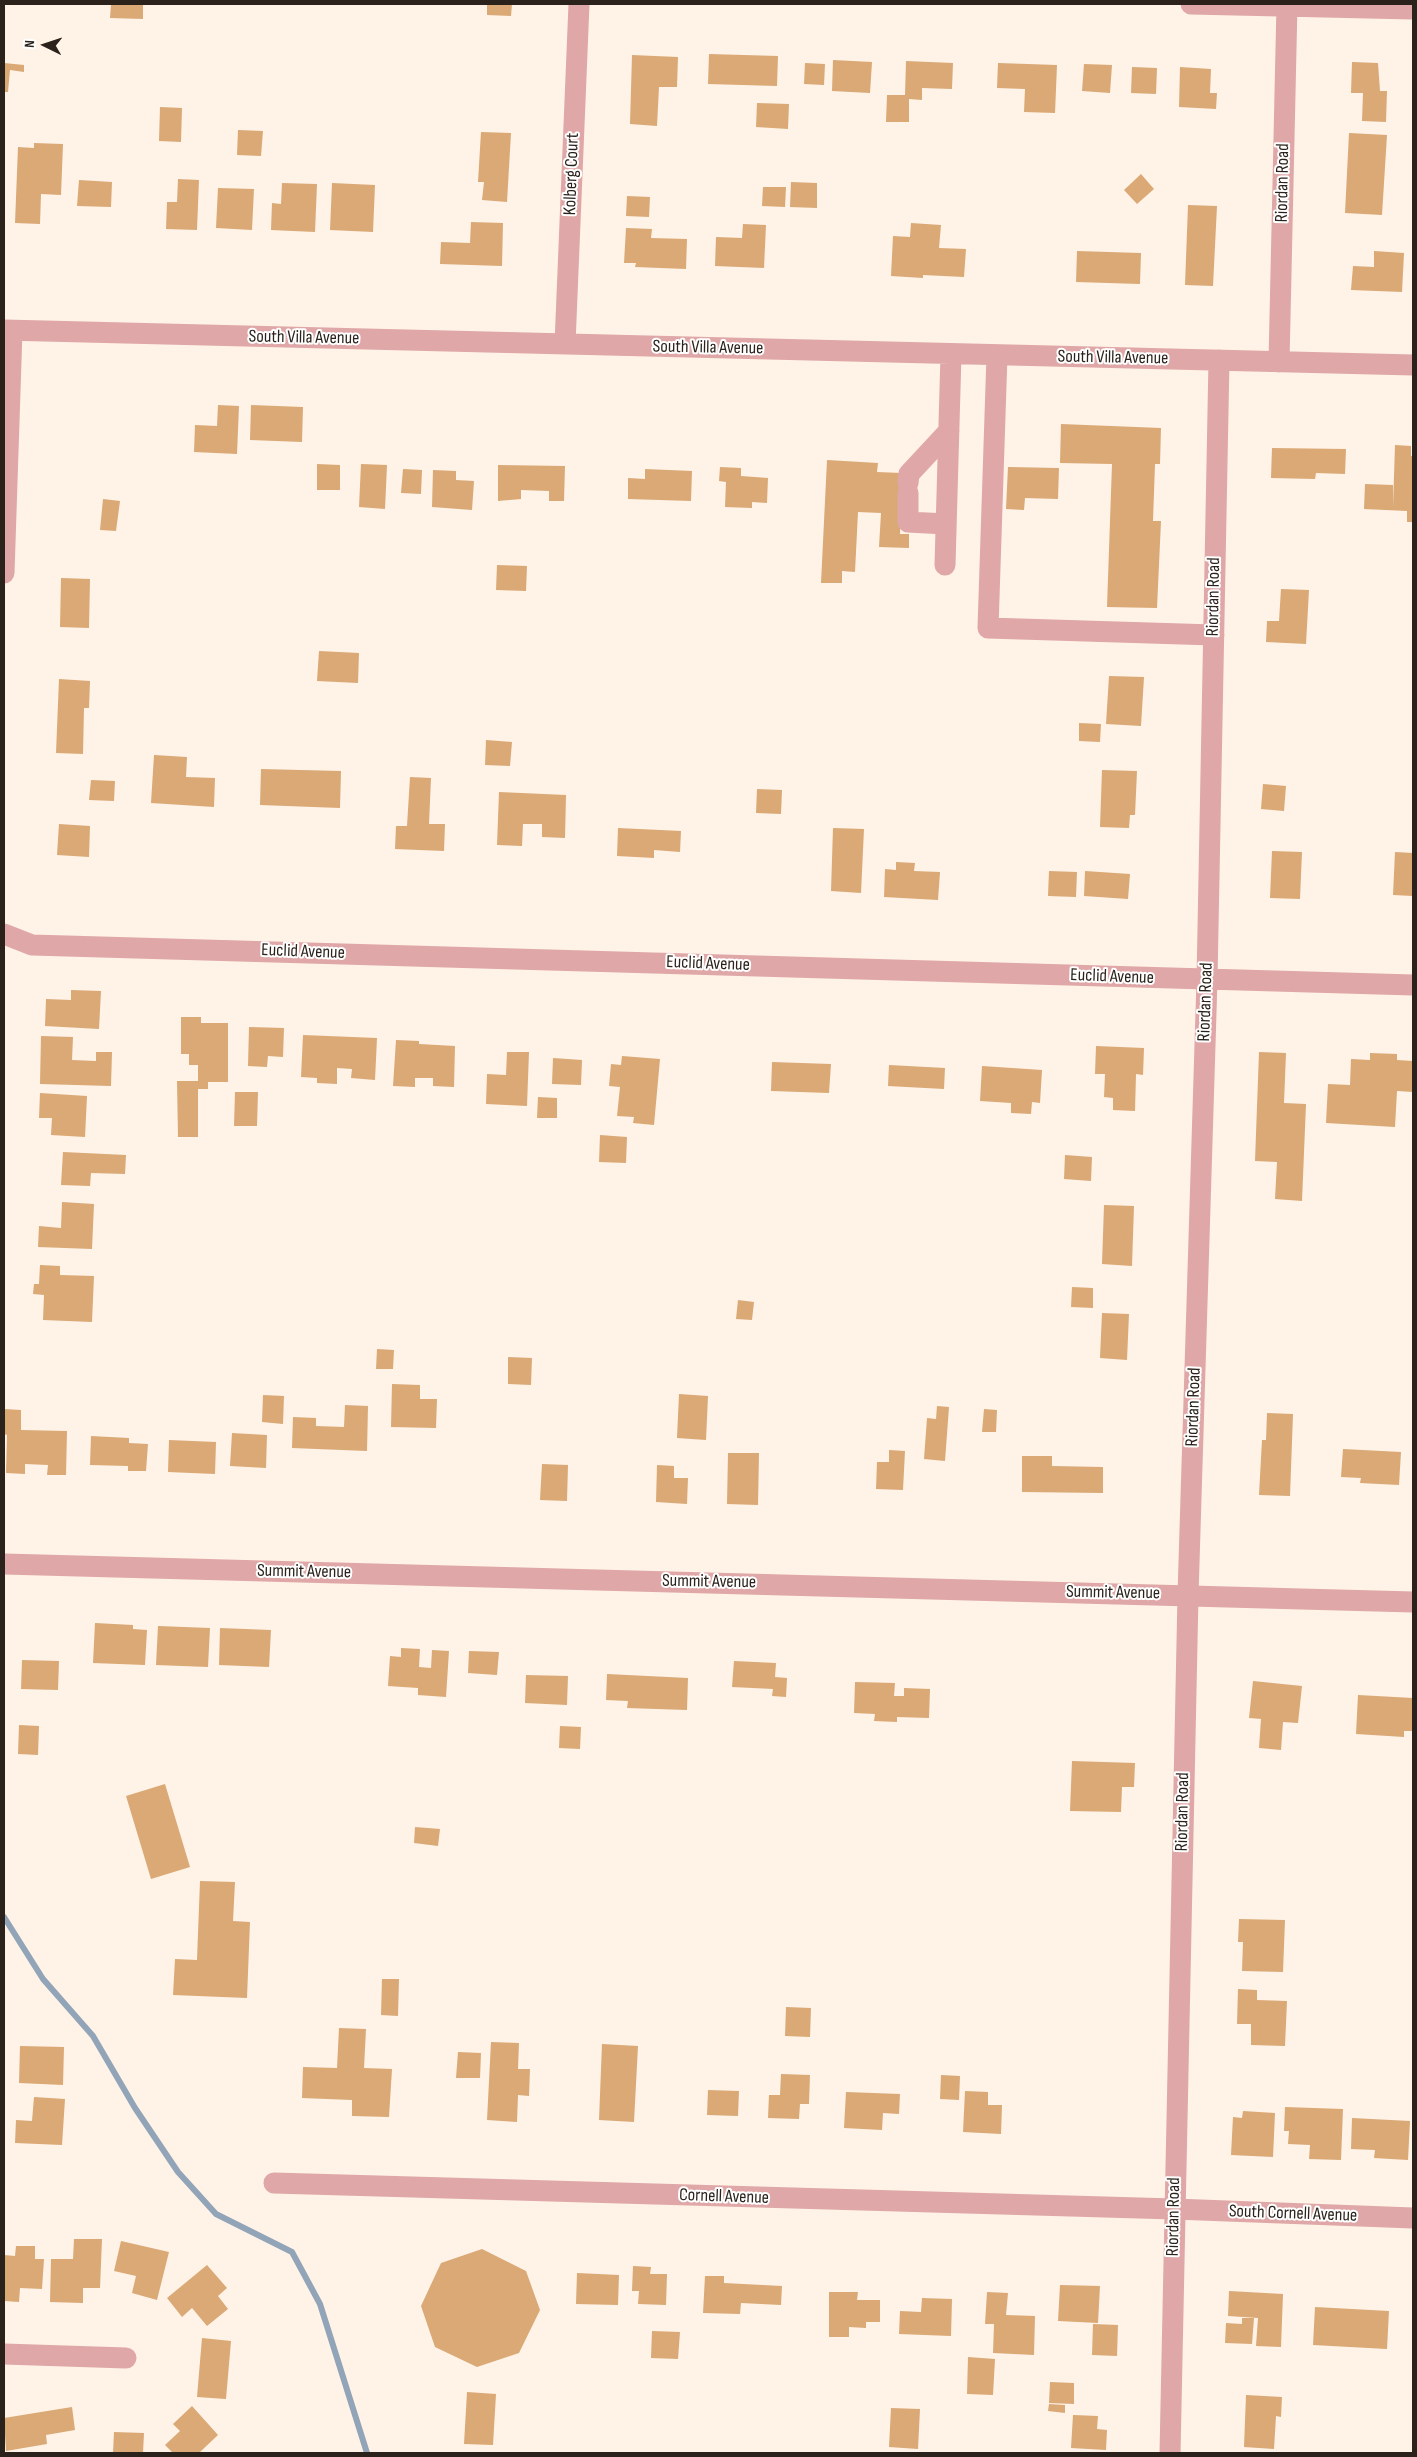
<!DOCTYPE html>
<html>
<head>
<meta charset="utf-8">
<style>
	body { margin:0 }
	#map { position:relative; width:1417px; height:2457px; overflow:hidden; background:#fff2e6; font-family:"Sofia Sans Condensed",sans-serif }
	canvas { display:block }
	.frame { position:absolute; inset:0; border:5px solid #2a221b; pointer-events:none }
	.north { position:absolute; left:20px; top:20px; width:50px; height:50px; -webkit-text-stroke:4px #fff; paint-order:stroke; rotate:274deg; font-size:14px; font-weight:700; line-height:20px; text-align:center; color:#2a221b }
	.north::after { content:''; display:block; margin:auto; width:18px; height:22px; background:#2a221b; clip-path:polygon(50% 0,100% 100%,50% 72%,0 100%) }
</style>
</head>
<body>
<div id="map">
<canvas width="1417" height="2457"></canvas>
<div class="frame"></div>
<div class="north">N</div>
</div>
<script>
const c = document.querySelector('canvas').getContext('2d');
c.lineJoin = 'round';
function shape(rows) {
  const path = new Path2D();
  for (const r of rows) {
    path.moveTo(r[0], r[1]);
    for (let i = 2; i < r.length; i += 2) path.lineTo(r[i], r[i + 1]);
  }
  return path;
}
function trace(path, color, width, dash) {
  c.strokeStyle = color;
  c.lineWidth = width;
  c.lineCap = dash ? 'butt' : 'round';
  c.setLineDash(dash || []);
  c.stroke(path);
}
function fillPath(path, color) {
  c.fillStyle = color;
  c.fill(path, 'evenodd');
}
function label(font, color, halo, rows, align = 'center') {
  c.font = font + ' "Sofia Sans Condensed",sans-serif';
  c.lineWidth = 4;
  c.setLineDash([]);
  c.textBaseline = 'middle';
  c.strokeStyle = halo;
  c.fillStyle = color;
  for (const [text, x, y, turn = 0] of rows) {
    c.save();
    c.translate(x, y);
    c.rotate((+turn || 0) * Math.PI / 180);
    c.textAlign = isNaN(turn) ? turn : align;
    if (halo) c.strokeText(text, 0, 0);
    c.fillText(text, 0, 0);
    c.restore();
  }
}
trace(shape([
	[4,1917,43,1979,93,2036,135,2108,178,2172,216,2214,292,2252,320,2304,367,2453]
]), '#92a5b8', 6);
fillPath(shape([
	[111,4,143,4,143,19,110,18],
	[487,4,512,4,511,16,487,15],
	[709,54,778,56,777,86,708,84],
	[632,55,678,57,677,87,659,87,657,126,630,124],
	[833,60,872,62,870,93,832,91],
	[906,61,953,63,952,89,922,88,922,100,909,99,909,122,886,122,887,95,905,95],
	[1352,62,1378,63,1380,91,1387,91,1386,122,1362,121,1363,93,1351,93],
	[4,63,24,65,24,72,10,70,8,92,4,92],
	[805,63,825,64,824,85,804,84],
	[998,63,1057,65,1055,113,1024,112,1025,89,997,88],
	[1084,64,1112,65,1110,93,1082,91],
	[1132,67,1157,68,1156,94,1131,93],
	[1180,67,1211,69,1210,93,1217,93,1216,109,1179,107],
	[757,103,789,104,788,129,756,127],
	[160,107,182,108,181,142,159,141],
	[238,130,263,131,261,156,237,155],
	[481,132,511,133,507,202,482,200,484,182,478,182],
	[1349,133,1387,135,1382,215,1345,213],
	[34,143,63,144,61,195,41,194,40,224,15,223,18,147,34,148],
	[1141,174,1154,189,1137,204,1124,190],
	[178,179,199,180,197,230,166,229,167,202,177,202],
	[79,180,112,182,111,207,77,206],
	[791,182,817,183,817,208,790,207],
	[282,183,317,184,315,232,271,230,272,203,281,204],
	[332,183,375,185,373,232,330,230],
	[763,187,786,187,785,207,762,206],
	[218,188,254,189,252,230,216,228],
	[627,196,650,197,649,217,626,216],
	[1188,205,1217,206,1213,286,1185,285],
	[471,222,503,223,502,266,440,264,441,242,470,243],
	[911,223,941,225,939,248,966,249,964,277,923,275,923,278,891,276,893,236,910,237],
	[743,224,766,225,764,268,715,266,716,237,742,238],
	[626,228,652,229,651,238,687,239,686,269,635,267,636,263,624,263],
	[1077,251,1141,253,1140,284,1076,282],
	[1374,251,1404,253,1402,292,1351,290,1353,266,1374,267],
	[218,405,239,406,237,454,194,452,195,425,217,426],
	[251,405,303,407,302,442,250,440],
	[1061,424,1161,428,1160,464,1155,464,1153,521,1161,521,1157,608,1107,607,1112,464,1060,463],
	[1395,445,1411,446,1411,456,1413,456,1413,522,1407,522,1407,511,1364,509,1365,484,1393,485,1393,507],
	[1272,448,1346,449,1345,474,1316,473,1315,479,1271,478],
	[827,460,878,463,877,472,901,473,900,534,909,534,909,548,879,547,881,513,858,512,855,572,842,571,842,583,821,583],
	[317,464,340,465,340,490,317,490],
	[361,464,387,465,385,509,359,507],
	[498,465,565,466,564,501,549,501,549,491,521,490,521,499,498,501],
	[720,467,741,468,741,476,768,478,767,503,752,502,752,508,725,507,726,482,719,481],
	[1008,467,1059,468,1058,499,1025,498,1024,510,1006,509],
	[403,469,422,470,421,494,401,493],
	[645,469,692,471,691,501,628,499,628,478,645,479],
	[433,470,456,471,456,480,474,481,472,510,432,507],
	[103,499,120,501,116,531,100,530],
	[497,565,527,566,526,591,496,590],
	[61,578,90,579,89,628,60,627],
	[1281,589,1309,590,1306,644,1266,642,1267,621,1279,621],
	[319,651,359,653,358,683,317,681],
	[1109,676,1144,677,1141,726,1106,724],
	[59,679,90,681,89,708,84,708,83,754,56,753],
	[1079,723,1101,724,1100,742,1079,741],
	[486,740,512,742,510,766,485,765],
	[154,755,187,757,186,777,215,778,214,807,151,803],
	[261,769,341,771,340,808,260,805],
	[1102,770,1137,771,1135,815,1130,815,1129,828,1100,827],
	[410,777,431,778,429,824,445,824,444,851,395,849,396,826,407,826],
	[91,780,115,781,114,801,89,800],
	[1263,784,1286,786,1284,811,1261,809],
	[757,789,782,790,781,814,756,813],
	[499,792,566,795,565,838,542,837,542,824,523,824,522,846,497,845],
	[59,824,90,826,89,857,57,855],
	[618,828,681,831,680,852,654,850,654,858,617,856],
	[833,828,864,829,861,893,831,891],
	[1272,851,1302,852,1300,899,1270,898],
	[1395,852,1413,853,1413,896,1393,895],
	[896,862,915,863,914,871,940,872,938,900,884,897,885,869,896,870],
	[1049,871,1077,872,1076,897,1048,896],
	[1085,871,1130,874,1128,899,1084,896],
	[71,990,101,991,99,1029,45,1026,46,999,71,1000],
	[181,1017,201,1017,201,1023,228,1023,228,1082,208,1082,208,1089,198,1089,198,1137,178,1137,177,1081,198,1081,198,1065,189,1065,189,1054,181,1054],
	[249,1027,284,1028,283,1057,268,1056,267,1067,248,1066],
	[303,1035,377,1038,375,1080,351,1078,352,1069,337,1068,337,1084,317,1083,317,1078,301,1077],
	[41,1036,73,1037,72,1060,96,1061,96,1052,112,1052,111,1086,40,1084],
	[396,1040,419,1041,419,1044,455,1046,454,1087,433,1086,433,1078,415,1078,415,1087,393,1086],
	[1096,1046,1144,1048,1143,1075,1136,1074,1135,1111,1113,1110,1113,1098,1104,1097,1105,1074,1095,1074],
	[507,1052,529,1052,527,1106,486,1104,487,1074,506,1075],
	[1259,1052,1286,1053,1284,1103,1306,1104,1302,1201,1275,1199,1277,1162,1255,1161],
	[1370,1053,1397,1054,1397,1060,1413,1061,1413,1092,1397,1091,1395,1127,1326,1123,1328,1084,1350,1085,1351,1059,1370,1060],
	[622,1056,660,1059,654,1125,633,1123,634,1117,617,1116,620,1087,609,1086,611,1064,621,1065],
	[553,1058,582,1060,581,1085,552,1084],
	[772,1062,831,1064,829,1093,771,1091],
	[889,1065,945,1068,944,1089,888,1086],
	[982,1066,1042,1070,1040,1103,1032,1102,1031,1114,1011,1113,1011,1103,980,1101],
	[235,1092,258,1092,257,1126,234,1126],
	[40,1093,87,1096,85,1137,51,1135,52,1118,39,1118],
	[538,1097,557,1098,557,1118,537,1118],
	[600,1135,627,1137,626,1163,599,1162],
	[63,1152,126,1155,125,1174,91,1173,90,1186,61,1185],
	[1065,1155,1092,1157,1091,1181,1064,1179],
	[62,1202,94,1204,92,1249,38,1247,39,1226,61,1228],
	[1104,1205,1134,1206,1132,1266,1102,1264],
	[40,1265,60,1266,60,1275,94,1276,92,1322,43,1320,44,1295,33,1294,34,1284,39,1284],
	[1072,1287,1093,1288,1093,1308,1071,1307],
	[738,1300,754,1302,752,1320,736,1319],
	[1102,1313,1129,1314,1127,1360,1100,1358],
	[377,1349,394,1350,393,1369,376,1369],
	[508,1357,532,1358,531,1385,508,1384],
	[392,1384,420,1385,420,1399,437,1399,436,1428,391,1427],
	[679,1394,708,1396,706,1440,677,1438],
	[263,1395,284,1396,283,1424,262,1422],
	[345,1405,368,1406,367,1451,292,1448,293,1417,316,1418,316,1426,344,1427],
	[937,1406,949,1407,945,1461,924,1459,927,1418,936,1419],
	[4,1409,21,1410,21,1430,67,1431,66,1475,47,1475,48,1465,25,1464,25,1474,6,1473,7,1435,4,1434],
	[984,1409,997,1410,996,1432,982,1432],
	[1267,1413,1293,1414,1290,1496,1259,1495,1262,1440,1266,1440],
	[232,1433,267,1435,266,1468,230,1466],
	[91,1436,129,1438,129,1443,148,1444,146,1471,128,1471,128,1466,90,1465],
	[169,1440,216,1442,215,1474,168,1472],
	[1343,1449,1401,1452,1399,1485,1360,1483,1361,1478,1341,1477],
	[889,1450,905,1451,903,1490,876,1489,877,1462,889,1462],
	[728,1453,759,1453,758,1505,727,1504],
	[1022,1456,1052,1456,1052,1466,1103,1467,1103,1493,1022,1492],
	[542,1464,568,1465,567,1501,540,1500],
	[657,1465,674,1466,674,1478,688,1478,687,1504,656,1502],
	[95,1623,133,1625,133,1629,147,1630,145,1665,93,1663],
	[158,1626,210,1628,208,1667,156,1665],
	[220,1628,271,1630,269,1667,219,1665],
	[401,1648,420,1649,419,1667,431,1668,432,1650,449,1651,446,1697,418,1695,418,1688,388,1686,390,1656,401,1657],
	[469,1651,499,1652,497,1675,468,1673],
	[22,1660,59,1661,58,1690,21,1689],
	[734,1661,776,1663,775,1677,787,1678,786,1697,772,1696,773,1689,732,1687],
	[607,1674,688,1678,687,1710,627,1708,628,1701,606,1700],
	[526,1675,568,1676,567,1705,525,1703],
	[1253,1681,1302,1686,1298,1723,1283,1722,1281,1750,1259,1748,1261,1719,1249,1718],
	[855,1682,895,1683,894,1696,904,1696,904,1688,930,1689,929,1718,897,1717,897,1722,874,1721,875,1714,854,1713],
	[1358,1695,1413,1698,1413,1731,1404,1731,1404,1737,1356,1734],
	[19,1725,39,1726,38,1755,18,1754],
	[560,1726,581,1727,580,1749,559,1748],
	[1072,1761,1135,1763,1134,1787,1122,1787,1121,1812,1070,1811],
	[165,1784,190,1867,151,1879,126,1796],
	[415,1827,440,1829,438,1846,414,1843],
	[200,1881,235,1882,233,1921,250,1922,247,1998,173,1995,175,1959,197,1960],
	[1239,1919,1285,1920,1283,1972,1242,1971,1243,1942,1238,1942],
	[382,1979,399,1979,398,2016,381,2015],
	[1238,1989,1257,1990,1257,2000,1287,2001,1285,2046,1251,2045,1251,2024,1237,2024],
	[786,2007,811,2008,810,2037,785,2036],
	[339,2028,366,2029,364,2068,392,2069,389,2117,352,2116,352,2100,302,2098,303,2067,337,2068],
	[491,2042,519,2043,518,2069,530,2069,529,2096,518,2095,517,2122,487,2120],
	[602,2044,638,2046,634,2122,599,2120],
	[20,2046,64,2047,63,2085,19,2083],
	[458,2052,481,2053,480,2078,456,2078],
	[781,2074,810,2075,809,2104,800,2104,799,2119,768,2118,769,2095,780,2095],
	[941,2075,960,2076,959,2100,940,2099],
	[708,2090,739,2091,738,2116,707,2115],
	[965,2091,988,2092,988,2105,1002,2105,1001,2134,963,2132],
	[846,2092,900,2094,899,2114,883,2113,882,2130,844,2128],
	[34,2097,65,2099,62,2145,15,2143,16,2120,32,2121],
	[1285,2107,1343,2109,1341,2160,1309,2159,1310,2145,1288,2144,1289,2131,1284,2131],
	[1243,2111,1275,2113,1273,2157,1231,2155,1233,2117,1242,2118],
	[1352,2118,1410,2121,1408,2160,1374,2158,1375,2150,1351,2149],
	[74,2239,102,2239,100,2288,83,2288,83,2303,50,2302,51,2259,73,2259],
	[121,2241,169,2252,157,2300,132,2293,136,2276,114,2271],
	[16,2246,35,2246,35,2259,44,2259,42,2289,20,2288,19,2302,4,2301,4,2255,15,2256],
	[482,2249,526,2271,540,2310,519,2353,477,2367,435,2347,421,2306,441,2263],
	[207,2265,227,2288,218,2296,228,2309,207,2326,192,2308,182,2317,167,2298],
	[633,2266,651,2267,650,2274,667,2274,666,2305,638,2304,639,2291,632,2291],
	[577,2273,619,2275,618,2305,576,2304],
	[705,2276,724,2276,724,2283,782,2286,781,2305,741,2303,740,2314,703,2313],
	[1060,2285,1100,2286,1098,2323,1058,2321],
	[1229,2291,1283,2294,1281,2347,1256,2346,1258,2318,1228,2316],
	[829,2292,858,2292,857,2300,880,2300,880,2322,866,2322,866,2328,849,2327,849,2337,829,2337],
	[987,2292,1008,2293,1006,2315,1035,2316,1034,2355,993,2353,994,2324,985,2324],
	[922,2298,952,2299,951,2336,899,2334,900,2311,921,2312],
	[1315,2307,1389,2311,1387,2349,1313,2345],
	[1242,2318,1254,2318,1252,2344,1225,2343,1226,2323,1242,2324],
	[1093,2324,1118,2325,1117,2356,1092,2355],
	[652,2331,680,2332,678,2359,651,2358],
	[202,2338,231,2341,226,2399,197,2397],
	[968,2357,995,2359,993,2395,967,2394],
	[1050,2382,1074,2383,1074,2404,1049,2403],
	[467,2392,496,2394,493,2445,464,2444],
	[1246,2395,1282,2397,1281,2417,1276,2416,1274,2449,1244,2447],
	[1049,2404,1065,2405,1065,2413,1048,2411],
	[192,2406,218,2435,200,2452,202,2453,173,2453,165,2445,180,2431,173,2424],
	[72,2407,75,2430,46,2435,47,2444,6,2451,4,2418],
	[891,2408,920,2409,918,2449,889,2447],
	[1073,2415,1098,2416,1097,2429,1107,2430,1106,2450,1071,2448],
	[114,2432,144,2433,143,2453,113,2453]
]), '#daa976');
trace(shape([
	[1191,4,1413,9],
	[4,330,1413,365],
	[565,344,579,4],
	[997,355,988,628,1214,635],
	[1279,362,1287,4],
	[908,483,909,474,949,431],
	[908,493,908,522,946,524],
	[945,565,951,354],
	[4,573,12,331],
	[4,934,32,945,1413,985],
	[4,1564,1413,1602],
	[274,2183,1174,2209,1413,2218],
	[4,2354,126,2358],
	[1170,2453,1188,1595,1207,980,1219,360]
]), '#dfa7a7', 21);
label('18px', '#2a221b', '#fff', [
	["Kolberg Court",572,174,-88],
	["Riordan Road",1283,183,-89],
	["South Villa Avenue",304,338,1],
	["South Villa Avenue",708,348,1],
	["South Villa Avenue",1113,358,1],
	["Riordan Road",1214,597,-89],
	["Euclid Avenue",303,952,2],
	["Euclid Avenue",708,964,2],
	["Euclid Avenue",1112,977,2],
	["Riordan Road",1206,1002,-88],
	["Riordan Road",1194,1407,-88],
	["Summit Avenue",304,1572,1],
	["Summit Avenue",709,1582,1],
	["Summit Avenue",1113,1593,1],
	["Riordan Road",1183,1812,-89],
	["Cornell Avenue",724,2197,2],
	["South Cornell Avenue",1293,2214,2],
	["Riordan Road",1174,2217,-89]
]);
</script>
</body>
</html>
